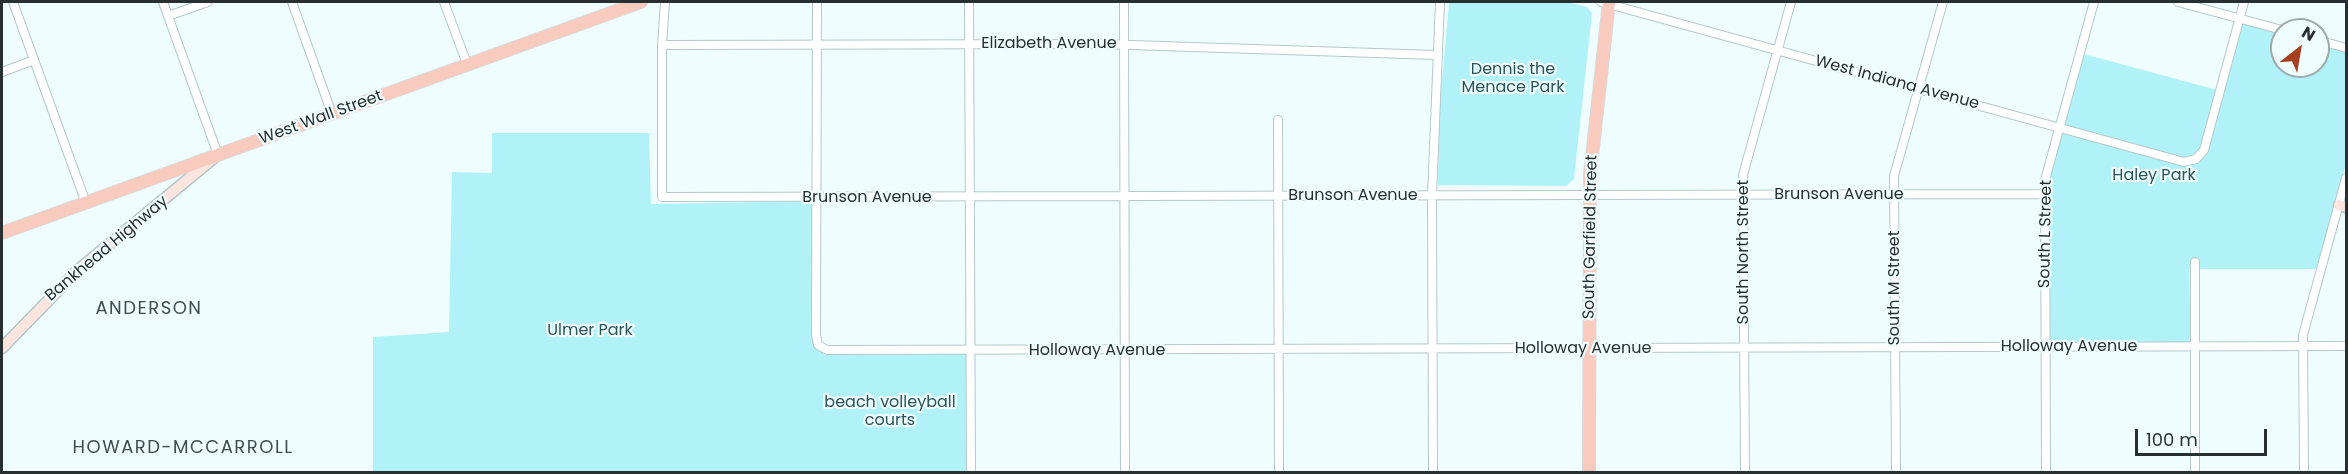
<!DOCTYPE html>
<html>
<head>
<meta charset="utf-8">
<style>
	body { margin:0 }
	#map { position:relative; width:2348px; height:474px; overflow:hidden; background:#f0fdfe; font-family:Poppins,sans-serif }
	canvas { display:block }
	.frame { position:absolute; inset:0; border:3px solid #272f30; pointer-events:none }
	.north { position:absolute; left:2270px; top:18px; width:60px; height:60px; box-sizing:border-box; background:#f0fdfe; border:2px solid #a0abac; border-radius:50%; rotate:31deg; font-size:16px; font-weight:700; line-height:24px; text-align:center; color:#272f30 }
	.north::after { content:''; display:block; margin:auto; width:21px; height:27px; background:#a63e20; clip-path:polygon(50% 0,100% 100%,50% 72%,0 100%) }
	.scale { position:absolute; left:2135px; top:429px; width:132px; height:27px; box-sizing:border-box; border:3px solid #272f30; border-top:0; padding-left:8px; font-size:18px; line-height:21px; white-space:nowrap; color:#272f30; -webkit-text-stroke:4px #f0fdfe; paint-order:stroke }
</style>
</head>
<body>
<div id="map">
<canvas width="2348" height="474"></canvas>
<div class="frame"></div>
<div class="north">N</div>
<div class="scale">100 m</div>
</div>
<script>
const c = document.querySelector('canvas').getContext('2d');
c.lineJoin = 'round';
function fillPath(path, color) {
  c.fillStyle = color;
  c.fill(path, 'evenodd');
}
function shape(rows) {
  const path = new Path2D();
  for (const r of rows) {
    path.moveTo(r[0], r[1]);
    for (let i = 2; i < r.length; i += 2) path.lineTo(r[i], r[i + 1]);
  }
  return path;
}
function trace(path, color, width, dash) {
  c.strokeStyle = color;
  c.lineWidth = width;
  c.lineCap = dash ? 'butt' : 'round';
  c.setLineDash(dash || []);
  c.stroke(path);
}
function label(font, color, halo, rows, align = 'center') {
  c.font = font + ' Poppins,sans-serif';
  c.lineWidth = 4.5;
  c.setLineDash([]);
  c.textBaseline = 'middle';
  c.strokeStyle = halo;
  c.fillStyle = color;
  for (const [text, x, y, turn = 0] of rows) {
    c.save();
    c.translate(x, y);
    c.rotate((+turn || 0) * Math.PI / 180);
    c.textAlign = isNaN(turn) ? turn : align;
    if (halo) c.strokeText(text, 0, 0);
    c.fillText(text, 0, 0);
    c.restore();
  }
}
fillPath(shape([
	[1449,2,1567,2,1587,7,1592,13,1574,179,1566,186,1438,185,1439,116],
	[2242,22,2282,33,2282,66,2318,66,2318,43,2346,51,2346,164,2316,269,2189,269,2191,344,2049,343,2048,181,2063,133,2080,53,2221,91],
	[492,133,649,133,651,204,815,201,818,347,968,353,969,472,373,472,373,337,449,332,452,172,492,173]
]), '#b1f2f9');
const street = shape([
	[13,2,86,203],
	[163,2,218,155],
	[292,2,332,114],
	[444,2,467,64],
	[665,2,662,45,662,197,2043,194],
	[817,2,816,335,818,345,827,350,2346,346],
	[969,2,971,472],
	[1124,2,1125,472],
	[1601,2,2184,162,2196,159,2204,150,2244,2],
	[2178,2,2282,30],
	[168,16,208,2],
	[2318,40,2346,48],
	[662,45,1101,44,1436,55],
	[2,72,34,60],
	[1278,120,1279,472],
	[2195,262,2195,472],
	[1433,472,1432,196,1440,2],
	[1745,472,1743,175,1791,2],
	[1896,472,1894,176,1943,2],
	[2046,472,2045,180,2094,2],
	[2304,472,2303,335,2346,178]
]);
const secondary = shape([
	[2339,205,2346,207],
	[2,348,78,270,215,157]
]);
const primary = shape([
	[2,233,641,2],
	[1589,472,1590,175,1609,2]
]);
trace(street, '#b4c8ca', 10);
trace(secondary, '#b4c8ca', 13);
trace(primary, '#d8dada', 14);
trace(street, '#fff', 8);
trace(secondary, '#fce5de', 10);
trace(primary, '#f9cbbe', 12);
label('16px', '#272f30', '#f0fdfe', [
	["Elizabeth Avenue",1049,44],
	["West Indiana Avenue",1897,83,15],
	["West Wall Street",321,118,-20],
	["Brunson Avenue",1839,195],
	["Brunson Avenue",1353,196],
	["Brunson Avenue",867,198],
	["South L Street",2046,234,-89],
	["South Garfield Street",1591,237,-89],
	["Bankhead Highway",107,249,-40],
	["South North Street",1744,252,-90],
	["South M Street",1895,288,-90],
	["Holloway Avenue",2069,347],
	["Holloway Avenue",1583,349],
	["Holloway Avenue",1097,351]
]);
label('16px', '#29555a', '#f0fdfe', [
	["Dennis the",1513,70],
	["Menace Park",1513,88],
	["Haley Park",2154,176],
	["Ulmer Park",590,331],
	["beach volleyball",890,403],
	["courts",890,421]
]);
c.letterSpacing = '1.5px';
label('18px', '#3d4e50', '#f0fdfe', [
	["ANDERSON",149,309],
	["HOWARD-MCCARROLL",183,448]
]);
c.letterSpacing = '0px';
</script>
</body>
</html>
